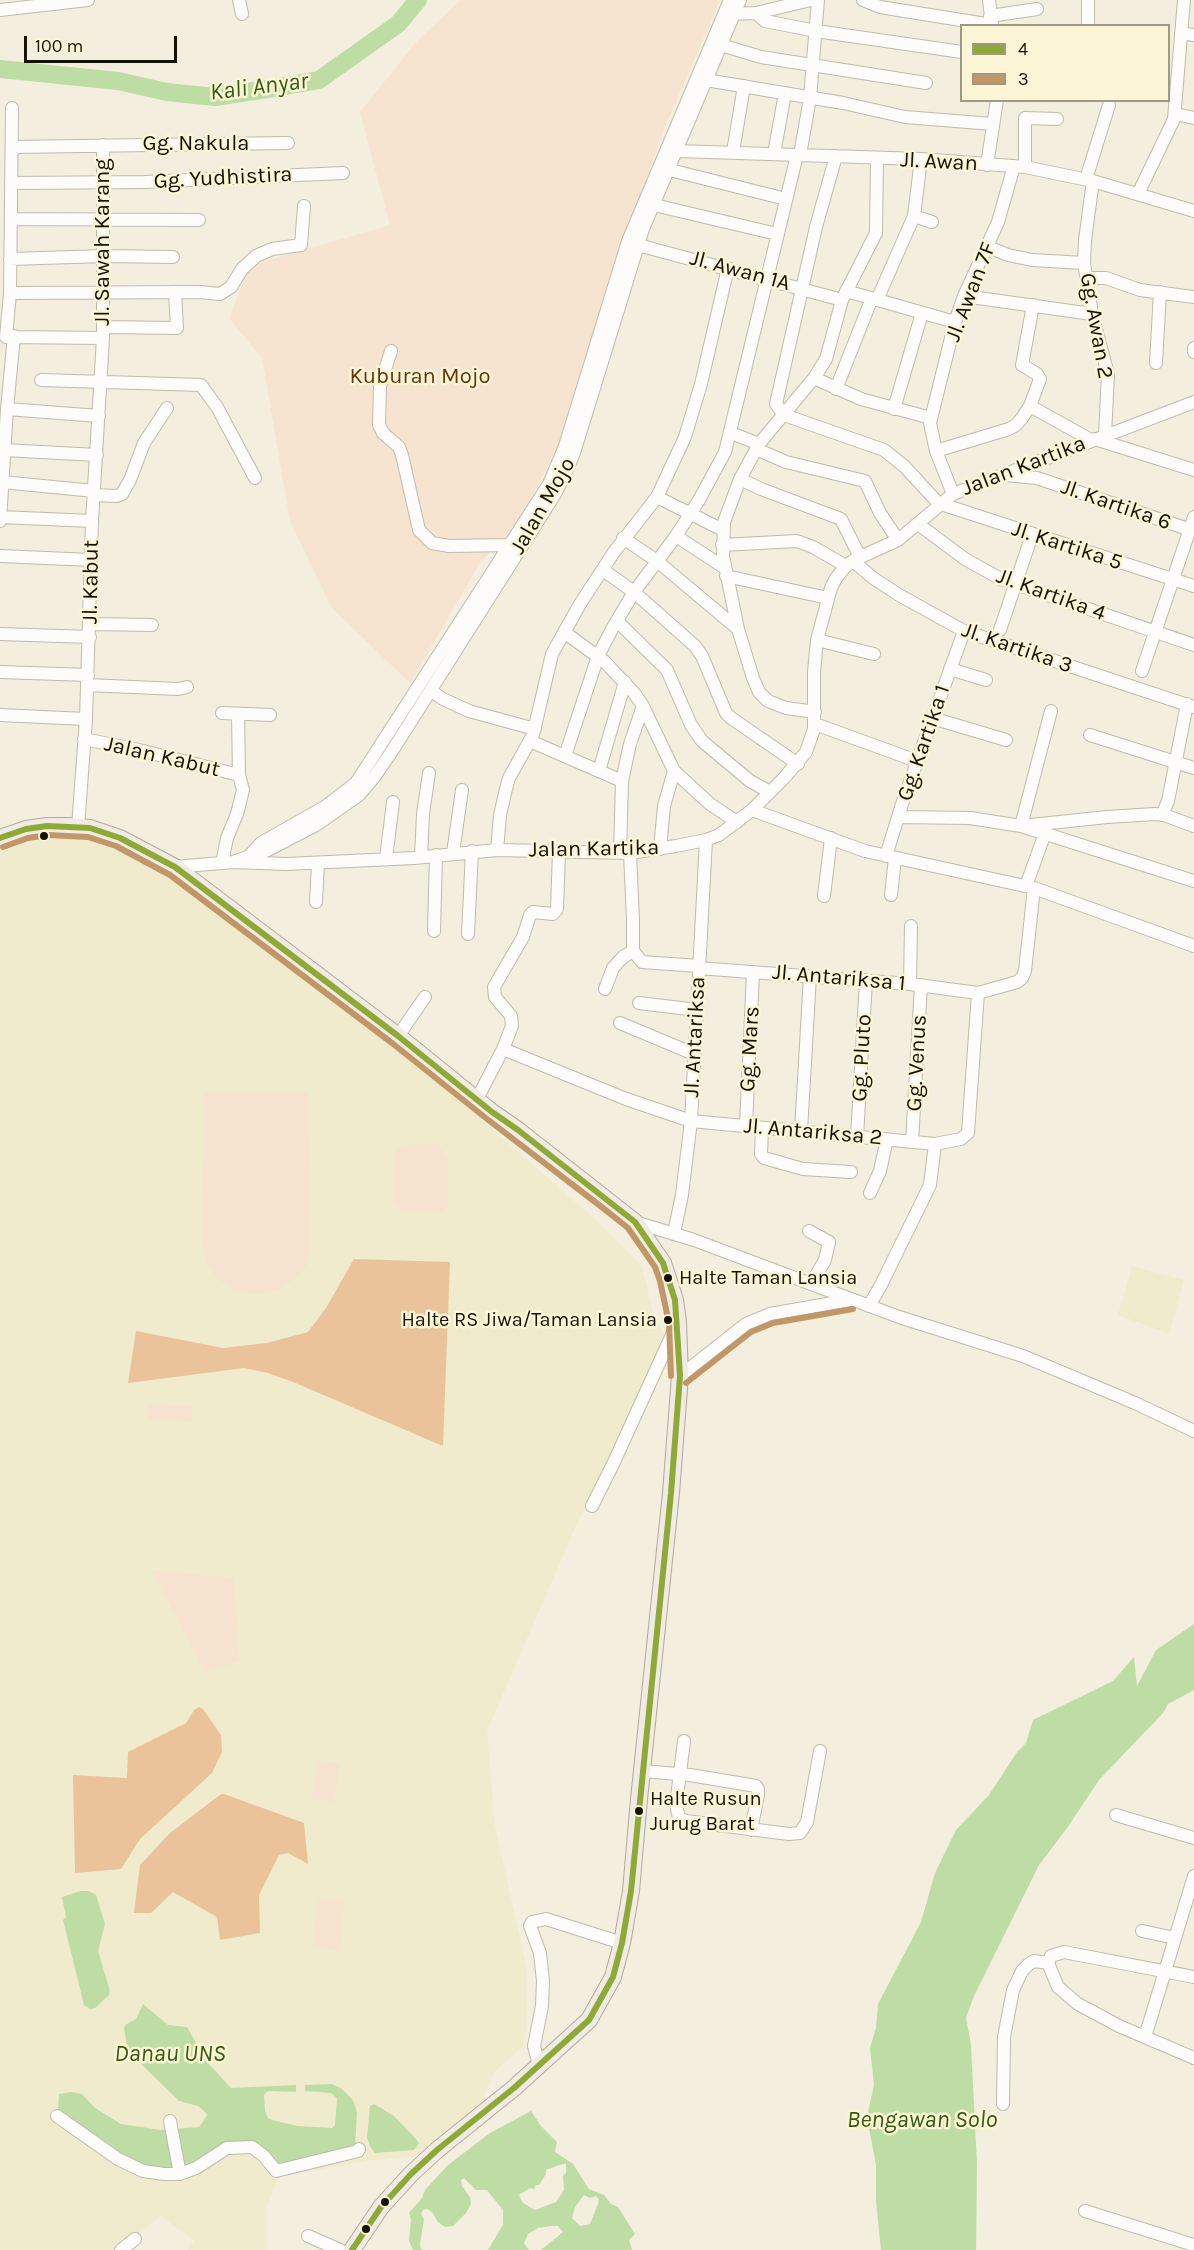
<!DOCTYPE html>
<html>
<head>
<meta charset="utf-8">
<style>
	body { margin:0 }
	#map { position:relative; width:1194px; height:2250px; overflow:hidden; background:#f3eedd; font-family:Karla,sans-serif }
	canvas { display:block }
	.legend { position:absolute; left:960px; top:24px; width:210px; height:78px; box-sizing:border-box; background:#fbf4d5; border:2px solid #9f9a83; margin:0; padding:8px 10px; list-style:none; font-size:18px; color:#141207 }
	.legend li { display:flex; align-items:center; gap:12px; height:30px }
	.legend b { width:30px; border:2px solid #9f9a83 }
	.scale { position:absolute; left:24px; top:36px; width:153px; height:27px; box-sizing:border-box; border:3px solid #141207; border-top:0; padding-left:8px; font-size:18px; line-height:21px; white-space:nowrap; color:#141207; -webkit-text-stroke:4px #fbf4d5; paint-order:stroke }
</style>
</head>
<body>
<div id="map">
<canvas width="1194" height="2250"></canvas>
<ul class="legend">
<li><b style="height:8px;background:#8ea936"></b>4</li>
<li><b style="height:8px;background:#c29768"></b>3</li>
</ul>
<div class="scale">100 m</div>
</div>
<script>
const c = document.querySelector('canvas').getContext('2d');
c.lineJoin = 'round';
function fillPath(path, color) {
  c.fillStyle = color;
  c.fill(path, 'evenodd');
}
function shape(rows) {
  const path = new Path2D();
  for (const r of rows) {
    path.moveTo(r[0], r[1]);
    for (let i = 2; i < r.length; i += 2) path.lineTo(r[i], r[i + 1]);
  }
  return path;
}
function trace(path, color, width, dash) {
  c.strokeStyle = color;
  c.lineWidth = width;
  c.lineCap = dash ? 'butt' : 'round';
  c.setLineDash(dash || []);
  c.stroke(path);
}
function label(font, color, halo, rows, align = 'center') {
  c.font = font + ' Karla,sans-serif';
  c.lineWidth = 5;
  c.setLineDash([]);
  c.textBaseline = 'middle';
  c.strokeStyle = halo;
  c.fillStyle = color;
  for (const [text, x, y, turn = 0] of rows) {
    c.save();
    c.translate(x, y);
    c.rotate((+turn || 0) * Math.PI / 180);
    c.textAlign = isNaN(turn) ? turn : align;
    if (halo) c.strokeText(text, 0, 0);
    c.fillText(text, 0, 0);
    c.restore();
  }
}
fillPath(shape([
	[73,831,162,865,396,1045,595,1219,642,1266,653,1313,666,1339,645,1387,575,1528,487,1731,495,1825,526,1966,527,2021,524,2046,495,2071,481,2103,414,2157,372,2160,278,2177,266,2209,267,2250,187,2250,195,2242,161,2216,118,2250,0,2250,0,851,18,839],
	[1132,1266,1184,1280,1169,1334,1118,1315]
]), '#f1ebce');
fillPath(shape([
	[461,0,720,0,659,141,569,423,523,515,513,530,481,561,410,683,331,607,290,521,262,358,229,318,249,266,390,225,360,112,418,40],
	[204,1093,308,1093,311,1252,307,1265,296,1278,279,1290,262,1294,246,1294,231,1288,218,1280,206,1263,202,1240],
	[437,1144,448,1157,448,1206,443,1211,401,1211,394,1203,393,1153,402,1145],
	[148,1404,193,1406,192,1422,148,1420],
	[151,1570,234,1578,240,1661,206,1673],
	[317,1760,340,1763,334,1802,311,1799],
	[317,1898,344,1901,340,1951,313,1948]
]), '#f6e4d1');
fillPath(shape([
	[354,1259,450,1262,443,1446,293,1382,268,1373,244,1368,128,1383,136,1331,223,1348,267,1343,308,1332,326,1308],
	[199,1707,203,1709,221,1735,222,1752,212,1773,140,1839,121,1869,75,1873,73,1775,127,1778,128,1752,186,1723,194,1710],
	[221,1794,224,1794,304,1823,308,1864,288,1853,279,1855,259,1895,260,1933,220,1940,217,1917,173,1892,151,1913,134,1913,140,1865,170,1833]
]), '#ebc39a');
fillPath(shape([
	[1194,1624,1194,1690,1168,1704,1163,1713,1099,1780,1067,1828,1039,1865,974,1996,966,2018,971,2045,977,2164,976,2250,881,2250,876,2201,876,2165,867,2117,874,2085,870,2048,876,2028,878,2004,921,1922,935,1873,956,1830,989,1795,1017,1752,1026,1743,1033,1720,1113,1681,1134,1657,1137,1686,1156,1650],
	[80,1891,89,1891,96,1895,105,1924,98,1951,110,1991,109,1995,95,2008,90,2009,84,2005,63,1920,66,1917,62,1897],
	[143,2004,168,2025,187,2027,206,2061,231,2088,296,2085,296,2092,269,2091,264,2094,265,2111,268,2118,272,2120,297,2126,332,2128,335,2125,337,2098,331,2093,305,2091,305,2085,332,2084,342,2089,353,2100,357,2112,355,2147,278,2165,253,2143,196,2163,165,2170,133,2163,58,2110,59,2094,71,2092,82,2094,95,2108,121,2124,161,2130,199,2127,202,2123,207,2115,205,2112,198,2106,179,2101,128,2051,124,2029,125,2025,136,2019],
	[374,2104,394,2116,416,2139,419,2143,414,2150,375,2153,370,2146,367,2138,370,2106],
	[531,2111,541,2126,557,2142,555,2152,573,2164,589,2189,604,2195,611,2204,618,2207,635,2234,629,2240,632,2250,541,2250,563,2232,558,2226,550,2226,538,2228,528,2234,524,2243,529,2250,488,2250,503,2225,503,2210,487,2190,476,2190,464,2178,461,2180,462,2186,470,2197,471,2204,466,2213,453,2226,445,2227,438,2222,432,2212,427,2209,423,2210,421,2214,424,2219,420,2244,421,2249,425,2250,413,2250,409,2241,411,2219,409,2213,422,2198,425,2190,448,2165,490,2133],
	[562,2164,566,2164,566,2172,563,2176,564,2190,556,2202,535,2210,523,2203,519,2195,530,2188,534,2189,536,2185,539,2185,546,2174,546,2170],
	[584,2195,590,2198,596,2196,599,2199,598,2204,590,2224,580,2226,572,2218,575,2207]
]), '#bddda4');
trace(shape([
	[0,69,118,81,167,92,215,97,267,89,319,80,398,24,418,0]
]), '#bddda4', 18);
const minor = shape([
	[239,0,242,14],
	[863,0,880,7,992,25],
	[989,0,992,24],
	[0,10,88,0],
	[756,13,765,21,816,31],
	[729,14,756,13,811,0],
	[990,16,1037,9],
	[1088,26,1088,0],
	[816,31,962,52],
	[1181,33,1194,35],
	[721,45,761,57,926,83],
	[706,80,843,103,905,117,993,124],
	[1175,114,1194,118],
	[12,147,288,143],
	[671,148,677,151,921,159,1025,167,1093,181,1194,211],
	[733,152,744,86],
	[774,154,785,93],
	[800,155,810,98,818,0],
	[836,156,816,227,776,404,784,415,884,450,905,467,940,505],
	[987,165,997,100],
	[1025,167,1025,118,1057,119],
	[670,170,786,199],
	[1086,179,1109,105],
	[1093,181,1085,240,1084,263,1092,314,1108,374,1105,435],
	[11,183,145,182,343,173],
	[1138,194,1174,119,1184,0],
	[654,205,777,234],
	[914,216,932,222],
	[11,219,199,220],
	[638,245,842,300],
	[988,247,1008,255,1032,260,1084,263],
	[10,259,104,256,173,257],
	[1087,278,1106,278,1140,290,1194,297],
	[846,291,955,322],
	[10,293,199,292,220,294,231,287,242,269,256,256,272,249,301,245,304,206],
	[964,296,1092,314],
	[877,300,914,216,921,159],
	[103,327,177,328,175,292],
	[6,337,10,293,12,108],
	[8,337,103,338],
	[391,351,380,386,379,425,383,433,399,447,402,455,419,530,432,543,449,546,510,545],
	[1194,352,1194,348],
	[1156,363,1160,292],
	[814,378,861,399,931,418],
	[41,380,201,385,217,407,255,478],
	[836,389,872,298],
	[1030,406,1091,440],
	[7,409,99,416],
	[894,409,922,313],
	[731,433,759,444],
	[1095,439,1194,470],
	[756,449,786,462,865,481,880,513,898,540],
	[4,450,97,455],
	[936,451,1009,429,1016,425,1022,418,1030,406,1040,379,1037,374,1022,365,1033,305],
	[1006,475,1037,478,1194,531],
	[740,479,761,489,841,519,860,557],
	[2,482,94,491],
	[953,494,936,451,930,423,955,322,964,296,998,222,1014,166],
	[94,495,117,496,122,494,130,480,144,443,167,408],
	[657,497,723,530],
	[941,504,1194,586],
	[0,517,92,521],
	[0,521,7,409,14,336],
	[918,524,965,559,1001,579,1194,645],
	[676,536,725,568],
	[623,538,657,561,738,629,753,678,759,692,768,701,786,708,815,712],
	[722,545,797,541,813,547,846,566],
	[0,556,91,560],
	[853,561,873,578,899,595,964,631,1194,707],
	[603,570,634,592,695,646,702,656,726,713,731,718,798,764],
	[726,576,828,598],
	[617,621,667,670,691,725,702,741,750,781,770,792],
	[90,624,152,625],
	[738,629,723,556,724,522,740,479,759,444,814,378,826,359,842,300,876,233,877,158],
	[1000,630,1032,535],
	[564,632,604,661,634,693,643,706,674,771,710,804,737,822],
	[0,634,90,637],
	[817,640,874,654],
	[950,669,986,680],
	[1142,671,1194,517],
	[0,672,88,675],
	[87,685,178,689,187,687],
	[431,691,443,699,469,711,535,729],
	[1051,711,1021,826,1107,817,1155,814,1164,815,1194,826],
	[222,713,270,715],
	[0,715,86,719],
	[932,718,1006,740],
	[815,724,917,761],
	[1090,735,1194,768],
	[84,739,139,750,239,775],
	[530,741,622,781],
	[565,756,598,656,612,629,634,592,676,536,699,500,725,452,797,155],
	[599,771,625,682],
	[752,810,865,851,1034,888,1194,946],
	[1162,815,1168,801,1187,704],
	[898,817,970,818,1021,826,1194,881],
	[78,827,86,719,92,521,103,338,103,145],
	[660,849,664,806,674,771],
	[497,850,500,815,506,789,509,778,533,735,552,654,580,604,614,552,657,497,685,437,701,384,728,268],
	[453,853,462,790],
	[620,853,622,781,630,744,643,706],
	[630,853,633,920,633,951],
	[251,854,261,843,326,806,356,783,549,484,565,446,628,241,730,0],
	[886,856,902,804,964,631],
	[421,857,423,814,429,773],
	[386,859,393,802],
	[233,862,287,864,414,858,497,850,630,853,676,846,706,840,719,835,752,810,784,778,806,752,814,729,814,672,817,640,831,588,836,578,846,566,856,559,898,540,953,494,1194,402],
	[222,863,227,838,237,814,243,790,239,775,238,714],
	[175,867,233,862,268,850,316,825,359,795,375,776,394,748,555,494,564,476,574,453,643,229,740,0],
	[1026,886,1045,833],
	[891,895,895,858],
	[824,896,831,838],
	[316,902,318,863],
	[434,931,436,855],
	[468,934,472,851],
	[633,951,642,962,699,966],
	[698,968,910,984,978,993,1017,982,1022,978,1025,971,1034,888],
	[910,984,911,926],
	[605,989,613,968,623,957,633,951],
	[639,1003,697,1010],
	[620,1023,694,1054],
	[398,1036,425,997],
	[503,1049,626,1099,691,1121,935,1144,961,1139,968,1133,978,993],
	[477,1099,503,1049,512,1026,511,1016,495,997,494,987,523,937,530,915,533,912,553,914,557,909,559,852],
	[746,1126,753,972],
	[762,1128,761,1154,764,1158,803,1169,851,1172],
	[801,1131,810,976],
	[857,1137,866,980],
	[912,1142,921,985],
	[870,1193,880,1171,887,1139],
	[635,1222,694,1240,899,1317,1023,1356,1135,1403,1194,1431],
	[809,1231,829,1242,825,1260,811,1284],
	[674,1233,682,1195,691,1121,706,840],
	[869,1306,881,1285,930,1185,935,1144],
	[680,1376,746,1324,770,1314,850,1300],
	[592,1506,614,1462,676,1326],
	[684,1741,676,1805,679,1818,686,1821,789,1834,800,1833,807,1822,820,1751],
	[642,1771,690,1775,756,1786,758,1789,758,1795,751,1830],
	[1116,1815,1194,1838],
	[1142,1931,1175,1938],
	[1194,1977,1064,1952,1051,1956,1048,1963,1058,1987,1078,2004,1119,2026,1194,2058],
	[1145,2037,1194,1876],
	[539,2065,534,2046,542,2006,543,1981,540,1953,530,1926,532,1922,546,1919,622,1943],
	[1003,2104,1004,2037,1013,1990,1022,1971,1029,1964,1034,1961,1048,1963],
	[57,2116,118,2159,143,2171,164,2174,180,2174,196,2168,227,2148,252,2147,264,2156,276,2171,358,2151,359,2149],
	[170,2121,180,2174],
	[1085,2211,1194,2245],
	[308,2236,340,2250],
	[121,2250,135,2239]
]);
const major = shape([
	[0,838,26,829,47,826,69,826,90,828,120,838,175,867,398,1036,492,1112,518,1130,635,1222,663,1263,675,1300,678,1322,680,1376,671,1493,639,1799,631,1891,622,1943,613,1977,589,2020,514,2088,437,2150,411,2174,381,2207,352,2250]
]);
trace(minor, '#bebbae', 14);
trace(major, '#b3ab9a', 18);
trace(minor, '#fdfcfa', 12);
trace(major, '#f0ebe4', 16);
trace(shape([
	[0,838,26,829,47,826,90,828,120,838,175,867,398,1036,492,1112,518,1130,635,1222,663,1263,675,1300,680,1376,671,1493,631,1891,622,1943,613,1977,589,2020,514,2088,437,2150,411,2174,381,2207,352,2250]
]), '#8ea936', 6);
trace(shape([
	[3,847,28,838,48,835,88,837,116,846,170,875,392,1043,487,1119,603,1208,628,1228,655,1267,660,1281,669,1323,671,1376],
	[686,1383,751,1332,773,1323,853,1309]
]), '#c29768', 6);
for (const [x, y, r, color] of [
	[44,836,5,"#141207"],
	[668,1278,5,"#141207"],
	[668,1320,5,"#141207"],
	[639,1811,5,"#141207"],
	[385,2202,5,"#141207"],
	[366,2229,5,"#141207"]
]) {
  const dot = new Path2D();
  dot.arc(x, y, r, 0, 2 * Math.PI);
  c.fillStyle = color;
  c.fill(dot);
  trace(dot, '#fbf4d5', 2);
}
label('20px', '#141207', '#fbf4d5', [
	["Halte Taman Lansia",679,1278],
	["Halte RS Jiwa/Taman Lansia",657,1320,"right"],
	["Halte Rusun",650,1799],
	["Jurug Barat",650,1824]
], 'left');
label('22px', '#141207', '#fbf4d5', [
	["Gg. Nakula",196,144],
	["Jl. Awan",939,162,3],
	["Gg. Yudhistira",223,178,-3],
	["Jl. Sawah Karang",103,242,-90],
	["Jl. Awan 1A",740,271,15],
	["Jl. Awan 7F",971,292,-69],
	["Gg. Awan 2",1096,326,80],
	["Jalan Kartika",1024,466,-21],
	["Jl. Kartika 6",1116,505,19],
	["Jalan Mojo",543,506,-60],
	["Jl. Kartika 5",1067,546,18],
	["Jl. Kabut",91,582,-89],
	["Jl. Kartika 4",1051,595,20],
	["Jl. Kartika 3",1017,648,19],
	["Gg. Kartika 1",924,743,-71],
	["Jalan Kabut",162,757,13],
	["Jalan Kartika",594,849,-1],
	["Jl. Antariksa 1",839,978,5],
	["Jl. Antariksa",695,1037,-87],
	["Gg. Mars",750,1049,-87],
	["Gg. Pluto",862,1058,-87],
	["Gg. Venus",917,1063,-87],
	["Jl. Antariksa 2",813,1132,5]
]);
label('22px', '#633606', '#fbf4d5', [
	["Kuburan Mojo",420,377]
]);
label('italic 24px', '#335d12', '#fbf4d5', [
	["Kali Anyar",259,87,-7],
	["Danau UNS",170,2054],
	["Bengawan Solo",922,2120]
]);
</script>
</body>
</html>
